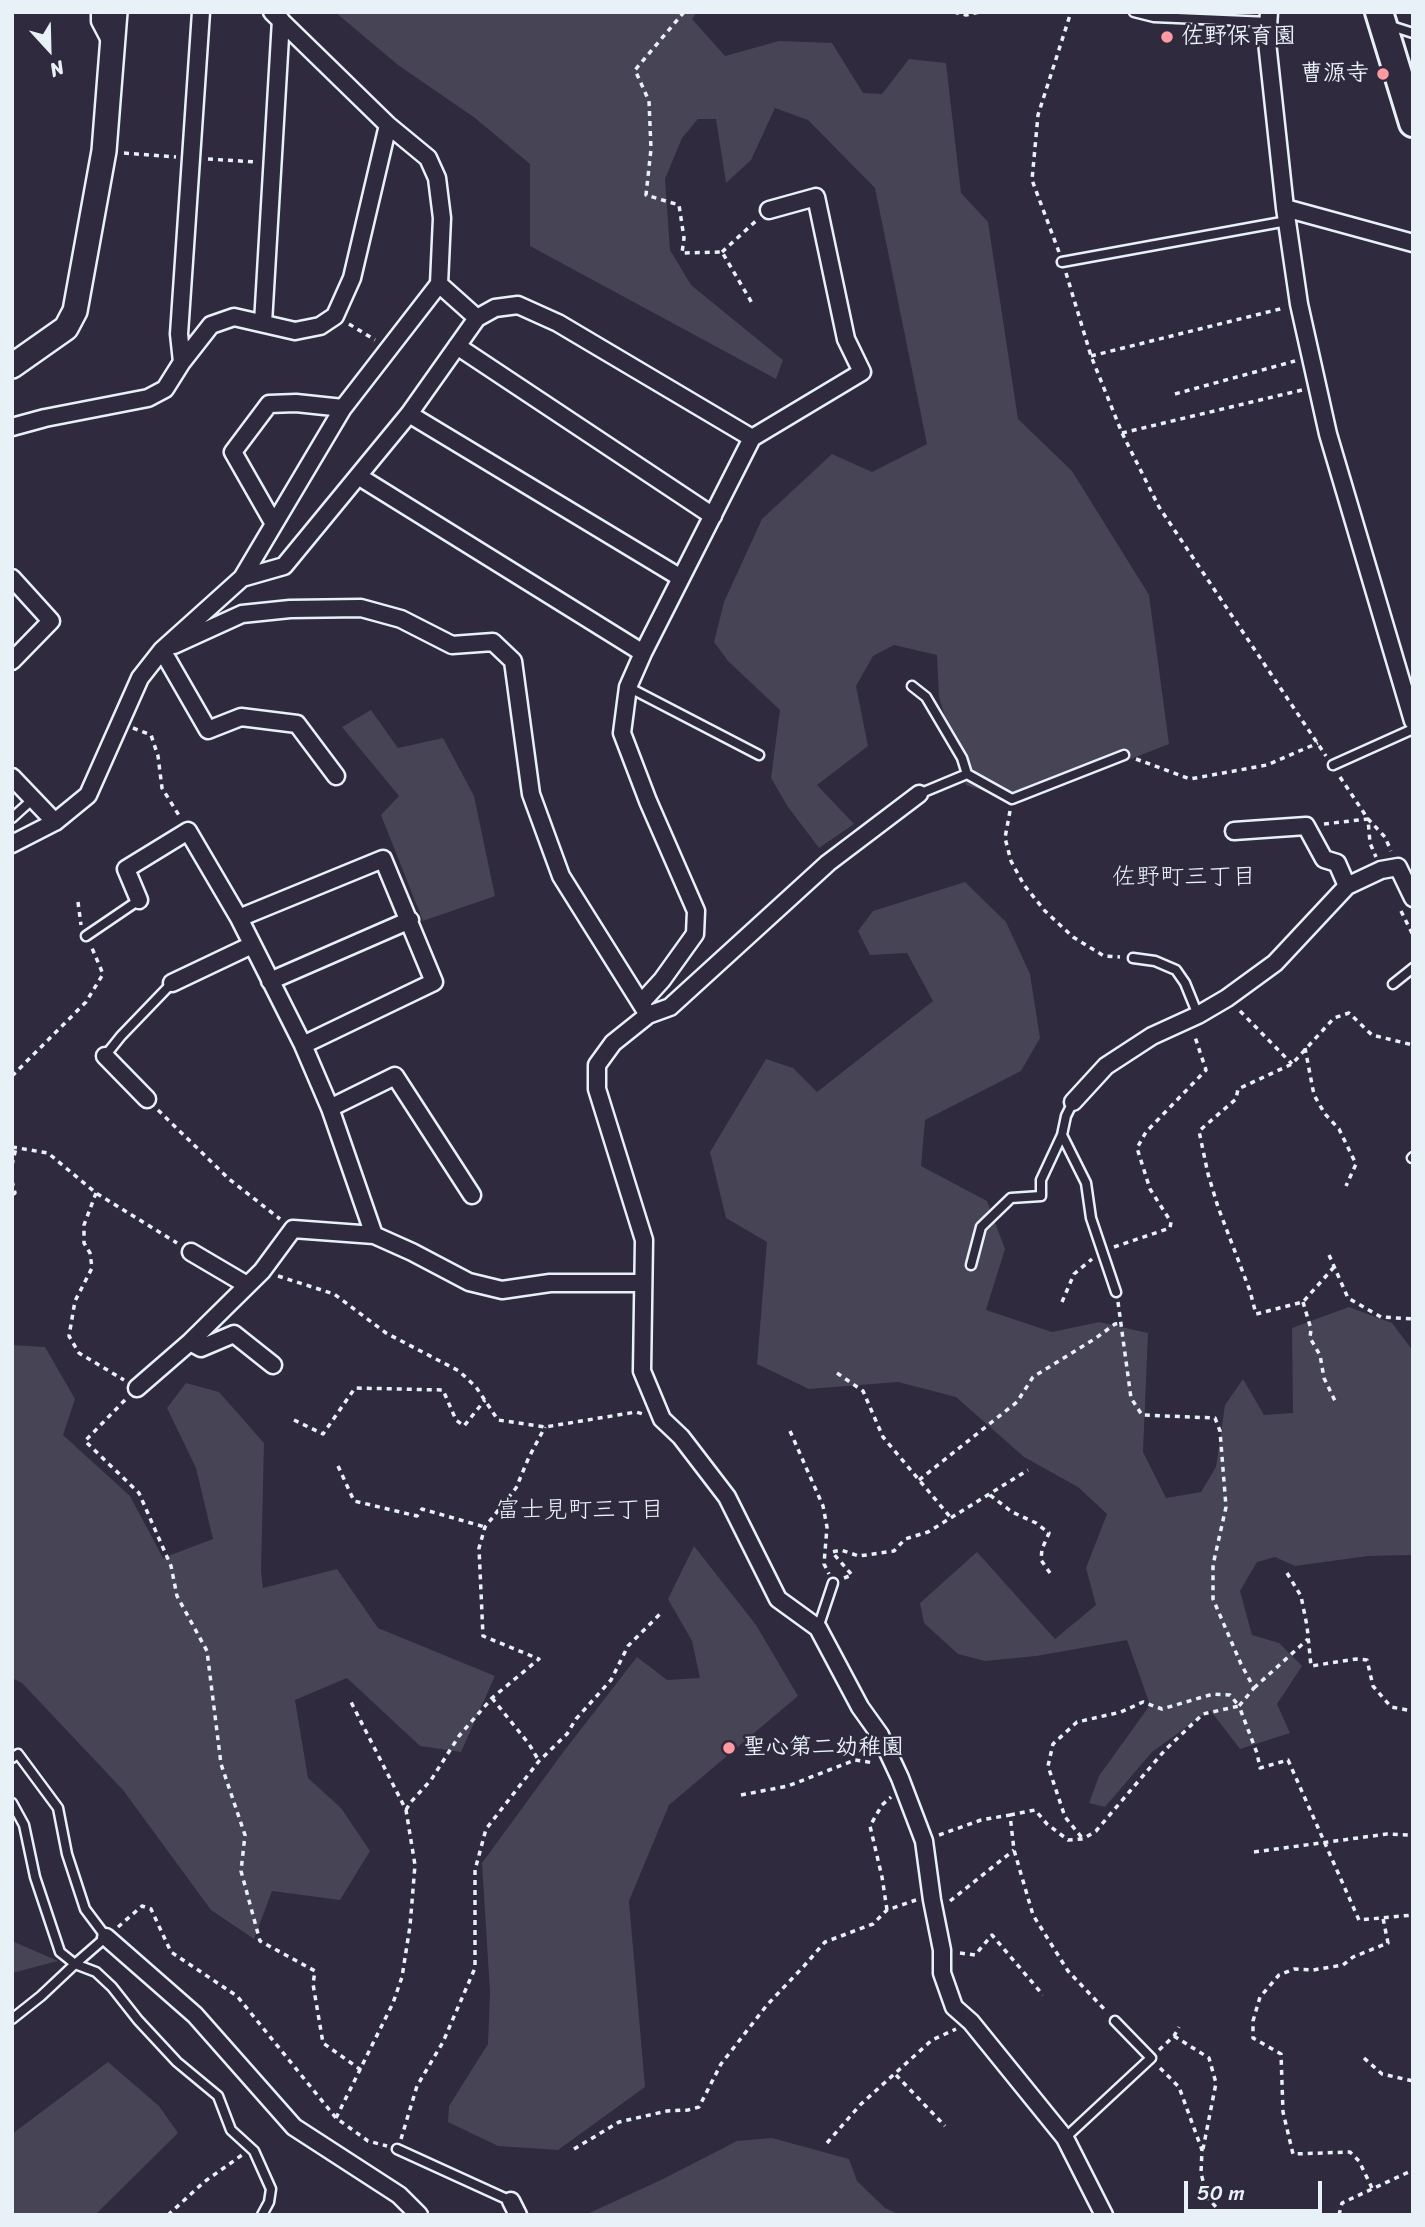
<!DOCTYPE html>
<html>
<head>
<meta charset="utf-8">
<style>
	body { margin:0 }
	#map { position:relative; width:1425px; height:2227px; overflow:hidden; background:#2f2a3d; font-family:Sriracha,sans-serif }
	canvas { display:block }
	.frame { position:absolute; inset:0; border:14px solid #e8f1f8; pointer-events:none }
	.north { position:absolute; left:14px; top:14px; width:70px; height:70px; -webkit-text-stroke:5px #2f2a3d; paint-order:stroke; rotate:158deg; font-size:19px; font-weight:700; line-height:28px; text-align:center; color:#e8f1f8 }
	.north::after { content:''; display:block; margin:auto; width:24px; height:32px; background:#e8f1f8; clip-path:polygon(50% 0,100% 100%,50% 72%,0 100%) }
	.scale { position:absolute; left:1184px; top:2181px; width:138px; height:32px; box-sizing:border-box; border:4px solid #e8f1f8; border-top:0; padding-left:9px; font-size:21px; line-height:24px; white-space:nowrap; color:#e8f1f8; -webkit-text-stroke:5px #2f2a3d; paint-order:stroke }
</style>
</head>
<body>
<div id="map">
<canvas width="1425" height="2227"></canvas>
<div class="frame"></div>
<div class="north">N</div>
<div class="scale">50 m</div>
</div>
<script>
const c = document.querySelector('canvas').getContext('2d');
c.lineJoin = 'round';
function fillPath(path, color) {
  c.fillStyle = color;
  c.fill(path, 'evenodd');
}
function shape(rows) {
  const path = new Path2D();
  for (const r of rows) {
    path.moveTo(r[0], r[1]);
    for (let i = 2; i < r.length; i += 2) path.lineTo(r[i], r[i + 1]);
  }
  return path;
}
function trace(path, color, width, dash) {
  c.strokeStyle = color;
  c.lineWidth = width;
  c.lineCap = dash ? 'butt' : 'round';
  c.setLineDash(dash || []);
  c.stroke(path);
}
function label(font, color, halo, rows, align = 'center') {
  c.font = font + ' Sriracha,"Klee One",sans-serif';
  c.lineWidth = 5;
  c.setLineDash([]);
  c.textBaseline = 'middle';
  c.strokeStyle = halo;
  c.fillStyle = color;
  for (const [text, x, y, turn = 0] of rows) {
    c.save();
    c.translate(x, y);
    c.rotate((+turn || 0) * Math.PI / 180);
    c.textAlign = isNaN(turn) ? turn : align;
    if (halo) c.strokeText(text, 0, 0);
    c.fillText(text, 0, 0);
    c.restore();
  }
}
fillPath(shape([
	[335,12,697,12,692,19,725,56,779,41,832,43,863,93,882,94,909,59,946,63,961,193,988,222,1018,419,1072,471,1149,595,1169,744,1019,803,966,785,939,697,937,655,894,645,873,656,856,686,868,746,817,785,854,824,819,848,788,807,771,778,780,710,728,661,714,642,724,602,762,519,832,454,872,472,927,444,875,188,808,120,775,108,751,160,726,183,716,119,698,119,682,138,665,179,670,250,691,285,783,360,776,379,530,246,530,164,475,118,398,65],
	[371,710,398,748,443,738,474,796,495,896,423,921,381,815,399,796,342,727],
	[965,882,1006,922,1030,974,1040,1038,1021,1071,925,1120,921,1166,987,1201,1005,1249,986,1310,1052,1332,1099,1322,1148,1333,1143,1452,1166,1498,1201,1492,1216,1467,1225,1405,1243,1379,1264,1415,1293,1413,1292,1328,1349,1307,1392,1323,1413,1351,1413,1555,1368,1556,1295,1566,1275,1557,1257,1562,1240,1591,1252,1635,1279,1643,1302,1666,1277,1704,1290,1733,1240,1749,1210,1710,1152,1752,1105,1807,1089,1803,1099,1776,1150,1705,1127,1640,1036,1656,985,1661,958,1654,924,1623,920,1603,977,1552,1055,1639,1096,1605,1086,1568,1107,1514,1078,1487,1024,1457,956,1397,898,1382,809,1389,757,1364,767,1242,726,1218,710,1152,766,1059,793,1068,817,1092,933,1001,907,953,870,955,858,931,873,911],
	[12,1345,45,1347,75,1399,63,1435,130,1496,163,1558,213,1539,196,1468,167,1408,186,1383,219,1392,264,1443,261,1572,263,1588,337,1569,378,1628,495,1676,461,1752,420,1746,347,1678,295,1700,308,1778,341,1808,370,1851,340,1900,272,1891,254,1939,211,1910,123,1790,22,1683,12,1678],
	[694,1546,756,1625,798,1696,669,1805,629,1901,645,2087,558,2150,498,2146,448,2122,449,2106,488,2044,490,1992,482,1863,564,1751,637,1657,667,1680,700,1678,692,1641,668,1599],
	[12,1941,58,1961,12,1973],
	[108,2062,159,2106,178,2133,95,2215,12,2215,12,2134],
	[772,2138,849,2159,857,2181,885,2208,900,2215,585,2215,663,2179,737,2141]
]), '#464455');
const lane = shape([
	[1134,12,1154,17,1269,22],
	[1388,25,1413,33],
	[1062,262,1287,221],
	[912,686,926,697,962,758,967,774],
	[628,687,759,755],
	[1333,765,1413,729],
	[919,794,967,774,1012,799,1124,755],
	[12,818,33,799],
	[86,936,139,900],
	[1133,958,1155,961,1176,970,1185,983,1198,1015],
	[1393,984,1413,968],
	[105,1056,121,1036,172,983],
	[1073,1102,1066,1116,1062,1135,1086,1183,1091,1218,1116,1292],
	[1412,1158,1413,1157],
	[971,1265,981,1227,1011,1198,1041,1196,1041,1180,1062,1135],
	[818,1628,833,1583],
	[12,1758,18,1754,58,1808,67,1854,85,1909,106,1937,75,1964,60,1952,35,1877,24,1825,12,1803],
	[12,2019,41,1996,75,1964,96,1972,112,1987,138,2020,177,2062,218,2096,231,2130,254,2151,271,2189,269,2202,262,2215],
	[1065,2138,1151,2058,1115,2021],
	[397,2149,511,2201]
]);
const street = shape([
	[100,12,100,21,111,42],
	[272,12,388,125,428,158,437,178,442,218,439,284,477,318],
	[1269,12,1267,42,1285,208,1299,304,1328,434,1413,721],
	[1285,208,1413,243],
	[263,323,281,20],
	[457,346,713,516],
	[182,362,179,334,201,12],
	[409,414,681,578],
	[12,427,45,418,148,398,165,389,182,362,211,325,234,317,295,331,320,326,335,316,352,278,388,125],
	[358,476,643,653],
	[274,524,233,452,269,404,296,403,343,408],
	[12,578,51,621,12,661],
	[242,578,343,408,439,284],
	[174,645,242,614,290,609,361,608,401,619,452,645,493,642,513,661,531,794,561,876,645,1010],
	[162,650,208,730,241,717,297,724,336,776],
	[12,777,55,822],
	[919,794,828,863,670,1007,648,1015,613,1043,597,1065,597,1089,644,1240,642,1371,662,1419,681,1437,727,1497,778,1599,818,1628,860,1707,880,1735,900,1778,924,1841,932,1900,942,1950,942,1973,954,2007,971,2022,1065,2138,1104,2215],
	[1234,831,1306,826,1324,859,1337,863,1347,886],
	[12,844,55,822,88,795,140,678,162,650,242,578,284,566,409,414,477,318,495,308,518,305,558,323,752,438],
	[139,900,126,869,188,831,239,918,303,1045,330,1108,374,1235,412,1252,469,1282,502,1290,550,1283,643,1283],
	[239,918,383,859,434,982,303,1045],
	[270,981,410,920],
	[172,983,252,945],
	[641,1003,662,980,695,934,696,911,648,801,622,733,628,687,643,653,752,438,862,372,846,339,816,197,769,210],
	[105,1056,147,1099],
	[1073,1102,1106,1066,1152,1036,1198,1015,1227,998,1275,963,1347,886,1381,870,1398,867,1413,898],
	[330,1108,395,1076,472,1195],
	[191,1252,247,1285],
	[190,1342,201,1348,234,1334,273,1365],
	[137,1388,190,1342,262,1271,293,1229,374,1235],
	[106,1937,195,2015,294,2127,399,2195,419,2215],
	[511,2201,518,2215]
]);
const secondary = shape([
	[12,366,66,328,75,311,104,151,115,12]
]);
const primary = shape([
	[1379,12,1413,123]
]);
trace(lane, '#e8f1f8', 13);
trace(street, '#e8f1f8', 21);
trace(secondary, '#e8f1f8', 28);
trace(primary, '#e8f1f8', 32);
trace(shape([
	[684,12,635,70,649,101,651,149,646,195,679,205,684,238,682,253,722,252,752,303],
	[954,12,966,15,980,12],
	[124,153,176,157],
	[208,159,256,162],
	[722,252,757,220],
	[1059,252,1032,180,1038,115,1071,12],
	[1066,273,1091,356,1122,433,1159,507,1326,756],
	[349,324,375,340],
	[1091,356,1284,308],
	[1175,394,1295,361],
	[1122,433,1302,390],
	[133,728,151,735,158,756,162,788,180,817],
	[1136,759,1190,779,1267,765,1318,743],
	[1340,777,1368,819,1385,837,1391,851],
	[1010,811,1005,838,1011,861,1024,885,1045,911,1073,937,1104,956,1120,957],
	[1324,824,1368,819,1370,843,1376,857],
	[78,902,81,925],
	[1401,911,1413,935],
	[1240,1011,1292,1064],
	[1305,1048,1314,1095,1325,1114,1339,1129,1356,1164,1346,1186],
	[12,1076,86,1002,103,974,92,948],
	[158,1110,229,1179,280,1219],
	[12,1147,48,1153,96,1193,177,1243],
	[12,1165,16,1148],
	[12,1181,15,1193,12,1195],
	[96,1193,84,1225,84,1243,90,1253,92,1268,75,1301,69,1336,79,1353,124,1380],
	[1114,1247,1170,1228,1171,1222,1150,1189,1137,1148,1146,1132,1206,1070,1194,1034],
	[1329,1255,1348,1298,1381,1317,1413,1319],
	[1334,1267,1303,1302,1256,1314,1250,1291,1218,1207,1208,1174,1199,1131,1236,1099,1238,1089,1292,1064,1334,1018,1349,1013,1372,1035,1413,1045],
	[278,1276,334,1294,386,1333,459,1371,476,1387,498,1420,545,1427,636,1412,643,1414],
	[1062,1302,1074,1274,1092,1259],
	[1118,1302,1131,1398,1142,1415,1215,1418,1220,1431,1226,1507,1213,1565,1213,1599,1241,1664,1254,1688,1239,1706,1257,1753,1260,1768,1288,1760,1359,1920,1413,1915],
	[1303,1302,1311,1329,1310,1338,1320,1355,1324,1378,1336,1403],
	[837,1373,863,1391,883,1437,951,1518],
	[125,1400,85,1441,139,1493,171,1566,177,1596,207,1651,221,1764,245,1835,241,1871,260,1941,315,1971,313,1984,323,2043,361,2070],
	[294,1420,323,1434,355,1388,443,1390,456,1420,464,1426,485,1400],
	[790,1431,823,1506,827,1527,824,1564,829,1574],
	[338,1466,354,1501,417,1516,422,1509,485,1527],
	[919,1480,1017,1402,1033,1377,1096,1338,1115,1324,1122,1323],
	[990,1495,1012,1512,1036,1523,1049,1533,1042,1549,1041,1560,1052,1576],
	[1287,1573,1301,1596,1307,1626,1311,1666,1356,1659,1367,1660,1373,1686,1391,1707,1413,1711],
	[844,1578,852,1575,832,1552,841,1550,859,1556,894,1551,905,1539,928,1532,1028,1470],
	[1254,1688,1308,1639],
	[492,1698,529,1744,539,1761],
	[741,1795,788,1786,855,1760,874,1763],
	[406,1810,410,1803,431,1780,459,1736,492,1698,539,1659,483,1636,479,1548,485,1527,516,1488,529,1457,545,1427],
	[1010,1815,1035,1810,1047,1824,1068,1840,1083,1839,1096,1831,1165,1750,1203,1714,1239,1706,1230,1695,1213,1694,1162,1709,1143,1702,1121,1712,1077,1722,1053,1744,1048,1766,1065,1817,1083,1839],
	[939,1835,981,1820,1010,1815,1014,1850,1033,1915,1068,1971,1107,2012],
	[1254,1852,1387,1834,1410,1835,1413,1838],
	[950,1901,1014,1850],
	[887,1910,882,1877,870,1826,882,1805,891,1797],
	[118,1927,142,1906,151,1909,171,1952,237,1996,336,2118,368,2141,387,2146],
	[960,1953,975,1955,992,1935,1043,1995],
	[1174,2036,1209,2058,1216,2083,1203,2149],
	[1159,2050,1174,2036,1179,2027],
	[1364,2058,1382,2074,1413,2081],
	[1160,2068,1179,2087,1202,2150,1201,2173,1207,2197,1223,2215],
	[896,2075,945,2126],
	[336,2118,393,2003,402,1977,410,1926,415,1865,406,1810,351,1702],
	[401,2139,417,2086,443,2042,475,1968,475,1870,486,1829,539,1761,567,1734,576,1719,611,1680,628,1646,661,1613],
	[827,2143,860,2105,932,2040,956,2029],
	[574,2149,619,2122,667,2111,688,2110,699,2107,721,2064,767,2005,804,1966,825,1942,873,1924,887,1910,916,1900],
	[1372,2188,1359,2161,1350,2152,1293,2154,1283,2112,1281,2054,1253,2038,1253,2021,1260,1997,1279,1975,1294,1969,1313,1970,1343,1965,1353,1957,1388,1943,1383,1918],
	[168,2215,204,2182,242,2155],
	[1339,2215,1342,2203,1413,2170]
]), '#e8f1f8', 3.5, [5, 5]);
trace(lane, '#2f2a3d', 8);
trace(street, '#2f2a3d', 16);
trace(secondary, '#2f2a3d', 23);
trace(primary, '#2f2a3d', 26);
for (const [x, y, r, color] of [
	[1167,37,7,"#ff9aa2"],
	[1383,74,7,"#ff9aa2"],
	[729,1748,7,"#ff9aa2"]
]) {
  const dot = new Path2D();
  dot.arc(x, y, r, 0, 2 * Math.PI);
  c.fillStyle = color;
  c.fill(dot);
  trace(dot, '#2f2a3d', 2.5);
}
label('bold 23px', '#e8f1f8', '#2f2a3d', [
	["佐野保育園",1181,37],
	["曹源寺",1369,74,"right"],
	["聖心第二幼稚園",743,1748]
], 'left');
label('24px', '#e8f1f8', '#2f2a3d', [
	["佐野町三丁目",1184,878],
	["富士見町三丁目",580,1511]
]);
</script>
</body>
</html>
